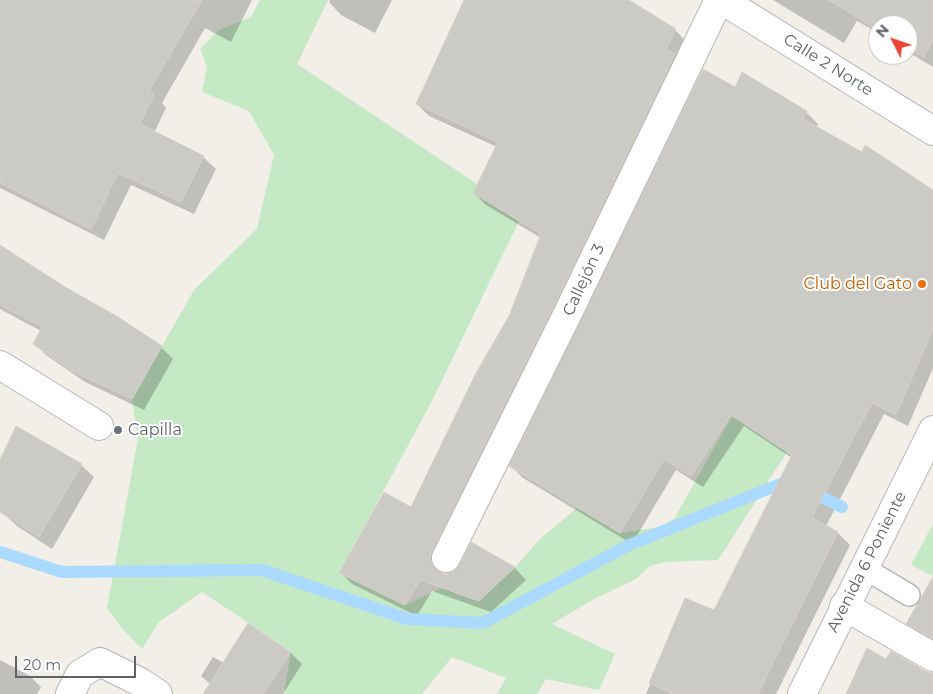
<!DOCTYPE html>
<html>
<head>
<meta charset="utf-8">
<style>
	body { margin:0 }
	#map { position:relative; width:933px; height:694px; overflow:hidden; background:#f1efe8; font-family:Montserrat,sans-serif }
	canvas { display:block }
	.north { position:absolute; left:868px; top:15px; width:50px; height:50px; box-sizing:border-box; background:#fff; border:1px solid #bfc1c3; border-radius:50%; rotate:311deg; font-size:14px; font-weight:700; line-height:20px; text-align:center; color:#5f6368 }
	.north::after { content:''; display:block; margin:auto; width:18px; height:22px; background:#ea4335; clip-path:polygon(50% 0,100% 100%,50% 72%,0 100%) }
	.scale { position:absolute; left:15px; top:656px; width:121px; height:22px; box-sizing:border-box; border:2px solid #5f6368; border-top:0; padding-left:6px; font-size:15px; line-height:18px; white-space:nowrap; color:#5f6368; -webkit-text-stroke:4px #fff; paint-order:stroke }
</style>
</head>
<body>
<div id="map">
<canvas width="933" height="694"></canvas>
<div class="north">N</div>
<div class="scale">20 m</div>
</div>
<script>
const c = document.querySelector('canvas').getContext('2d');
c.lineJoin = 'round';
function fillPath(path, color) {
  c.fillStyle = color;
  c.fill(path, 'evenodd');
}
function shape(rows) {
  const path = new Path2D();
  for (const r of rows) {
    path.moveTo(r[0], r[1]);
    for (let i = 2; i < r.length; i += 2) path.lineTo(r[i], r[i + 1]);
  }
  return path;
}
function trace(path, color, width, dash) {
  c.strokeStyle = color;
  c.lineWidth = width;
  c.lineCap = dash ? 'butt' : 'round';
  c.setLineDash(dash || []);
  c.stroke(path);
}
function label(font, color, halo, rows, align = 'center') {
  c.font = font + ' Montserrat,sans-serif';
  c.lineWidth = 4;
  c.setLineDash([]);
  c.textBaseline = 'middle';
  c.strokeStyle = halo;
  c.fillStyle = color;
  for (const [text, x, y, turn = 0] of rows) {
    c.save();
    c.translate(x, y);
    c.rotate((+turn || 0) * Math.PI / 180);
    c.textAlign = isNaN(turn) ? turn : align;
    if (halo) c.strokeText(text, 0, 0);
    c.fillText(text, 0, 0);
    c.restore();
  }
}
fillPath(shape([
	[260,0,328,0,297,64,477,184,473,193,519,221,432,401,339,573,405,605,442,588,479,601,515,567,540,539,577,508,620,533,659,527,674,519,732,416,787,452,718,560,664,562,650,566,636,579,592,600,552,624,615,654,599,690,546,679,537,694,497,694,506,678,452,657,422,694,284,694,291,651,202,592,159,622,142,649,120,626,107,608,138,439,132,399,194,290,257,229,274,155,249,111,202,92,207,66,200,49,219,30,251,17],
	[933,524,933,576,911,565]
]), '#c5e8c5');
fillPath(shape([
	[0,0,252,0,231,42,205,28,162,103,166,108,154,133,203,157,216,169,194,214,131,185,104,240,0,188],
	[330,0,392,0,375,33,341,15,329,2],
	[466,0,627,0,675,30,687,42,444,563,442,571,443,574,447,575,455,572,461,566,472,544,515,568,526,580,491,612,432,591,417,616,352,584,340,572,412,508,510,316,541,238,486,205,474,193,497,147,429,116,417,104],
	[773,0,933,0,933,67,908,52,908,25,878,25,878,33,857,21,844,43],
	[736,89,806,112,818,124,816,128,933,192,933,368,908,426,884,414,826,526,838,533,850,545,776,694,646,694,686,599,714,611,792,458,744,426,703,487,676,470,632,544,523,478,511,466],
	[0,246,65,288,161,347,173,359,144,410,85,382,46,355,35,344,41,331,0,309],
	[0,463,81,465,94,477,52,549,17,526,4,514,0,502],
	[933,577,933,645,924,639,908,623],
	[249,625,291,653,302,664,283,694,222,694,201,676,213,657,224,663],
	[0,660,30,676,41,687,37,694,0,694]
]), '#0003');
trace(shape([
	[0,552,62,572,262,570,407,619,483,623,629,545,783,483,797,485,842,507]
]), '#aadaff', 12);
const building = shape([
	[0,0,202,0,149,91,154,94,140,124,204,156,181,202,118,173,91,229,0,183,0,0],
	[464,0,629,0,676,29,666,49,675,54,552,310,432,551,430,558,433,566,439,572,446,574,454,571,460,565,471,542,515,567,479,601,420,580,405,605,339,573,384,492,411,507,476,373,509,316,541,234,473,193,498,142,416,104,464,0],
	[829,0,933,0,933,39,924,57,908,48,908,25,878,25,878,30,829,0],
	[703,69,735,87,742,72,807,111,803,119,862,152,865,145,933,190,933,329,896,415,872,403,812,517,838,532,758,694,673,694,649,683,685,598,714,610,792,455,731,415,691,476,664,459,620,533,509,466,703,69],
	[0,245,65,287,118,317,162,346,132,399,72,371,33,344,42,327,0,305,0,245],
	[16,426,82,464,39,537,0,512,0,460,16,426],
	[933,577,933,639,906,624,933,577],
	[248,623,291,652,263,694,203,694,248,623],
	[867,648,886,659,891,651,925,671,933,673,933,694,846,694,867,648]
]);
fillPath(building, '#cccac5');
trace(building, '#d6d1c6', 1);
const service = shape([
	[864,568,909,595]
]);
const minor = shape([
	[722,0,933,131],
	[0,365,99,426],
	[446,558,566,317,719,0],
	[844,606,933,657],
	[70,694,80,674,100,662,140,682,158,694]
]);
const tertiary = shape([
	[802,694,933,430]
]);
trace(service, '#b5b8bc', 24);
trace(minor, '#b5b8bc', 30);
trace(tertiary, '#b5b8bc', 30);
trace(service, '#fff', 21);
trace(minor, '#fff', 28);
trace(tertiary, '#fff', 28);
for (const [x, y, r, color] of [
	[922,284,5,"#e8710a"],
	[118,430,5,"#6b7280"]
]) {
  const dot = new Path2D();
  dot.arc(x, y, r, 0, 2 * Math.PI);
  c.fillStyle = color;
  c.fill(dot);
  trace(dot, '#fff', 2);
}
label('16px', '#5f6368', '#fff', [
	["Calle 2 Norte",828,65,32],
	["Callejón 3",584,280,-65],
	["Avenida 6 Poniente",867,562,-63]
]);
label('16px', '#c56008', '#fff', [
	["Club del Gato",912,284]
], 'right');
label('16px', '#5b616d', '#fff', [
	["Capilla",128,430]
], 'left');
</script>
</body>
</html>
